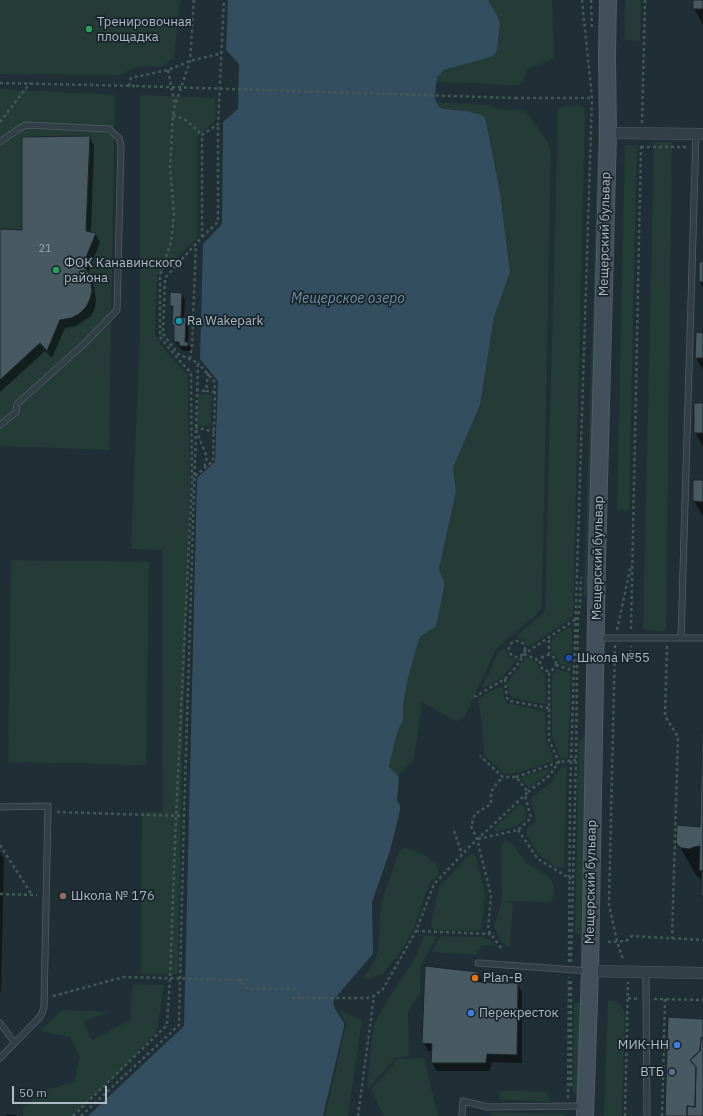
<!DOCTYPE html>
<html>
<head>
<meta charset="utf-8">
<style>
	body { margin:0 }
	#map { position:relative; width:703px; height:1116px; overflow:hidden; background:#202e36; font-family:"IBM Plex Sans",sans-serif }
	canvas { display:block }
	.scale { position:absolute; left:12px; top:1086px; width:95px; height:18px; box-sizing:border-box; border:2px solid #adbbc4; border-top:0; padding-left:5px; font-size:12px; line-height:14px; white-space:nowrap; color:#adbbc4; -webkit-text-stroke:3px #19242b; paint-order:stroke }
</style>
</head>
<body>
<div id="map">
<canvas width="703" height="1116"></canvas>
<div class="scale">50 m</div>
</div>
<script>
const c = document.querySelector('canvas').getContext('2d');
c.lineJoin = 'round';
function fillPath(path, color) {
  c.fillStyle = color;
  c.fill(path, 'evenodd');
}
function shape(rows) {
  const path = new Path2D();
  for (const r of rows) {
    if (r.length === 3) {
      path.moveTo(r[0] + r[2], r[1]);
      path.arc(r[0], r[1], r[2], 0, 2 * Math.PI);
      continue;
    }
    path.moveTo(r[0], r[1]);
    for (let i = 2; i < r.length; i += 2) path.lineTo(r[i], r[i + 1]);
  }
  return path;
}
function trace(path, color, width, dash) {
  c.strokeStyle = color;
  c.lineWidth = width;
  c.lineCap = dash ? 'butt' : 'round';
  c.setLineDash(dash || []);
  c.stroke(path);
}
function label(font, color, halo, rows, align = 'center') {
  c.font = font + ' "IBM Plex Sans",sans-serif';
  c.lineWidth = 3.5;
  c.setLineDash([]);
  c.textBaseline = 'middle';
  c.strokeStyle = halo;
  c.fillStyle = color;
  for (const [text, x, y, turn = 0] of rows) {
    c.save();
    c.translate(x, y);
    c.rotate((+turn || 0) * Math.PI / 180);
    c.textAlign = isNaN(turn) ? turn : align;
    if (halo) c.strokeText(text, 0, 0);
    c.fillText(text, 0, 0);
    c.restore();
  }
}
fillPath(shape([
	[0,0,180,0,174,59,171,59,165,66,138,66,120,75,0,74],
	[488,0,552,0,554,54,553,58,549,61,528,69,523,81,520,84,516,85,436,82,437,77,444,70,491,57,495,54,497,50,500,25,499,20,497,15],
	[625,0,641,0,640,41,624,40],
	[0,89,115,95,109,450,0,446],
	[140,95,215,98,216,120,197,137,197,239,157,276,155,334,163,348,188,375,190,488,182,769,178,974,141,974,142,812,163,812,162,550,131,549,140,333],
	[436,102,489,105,492,106,496,109,519,110,524,111,528,114,548,142,551,153,542,604,541,609,537,614,496,649,465,716,461,720,455,721,422,702,414,759,398,776,389,766,397,733,403,720,403,705,408,678,418,642,444,581,439,570,440,564,456,492,453,468,480,405,494,317,508,277,504,225,500,192,486,121,484,117,467,111,444,109,439,107],
	[599,103,602,104,589,597,584,596],
	[565,106,579,106,583,107,585,111,573,615,570,619,528,647,524,641,517,637,517,635,541,615,544,612,545,606,558,109,561,107],
	[654,142,672,142,666,631,643,630],
	[625,145,637,145,629,510,617,510],
	[198,394,212,395,211,426,197,426],
	[11,560,149,562,146,765,8,762],
	[570,627,572,627,572,630,571,665,571,667,569,667,559,663,557,657,551,653,551,651,552,638],
	[503,649,506,650,509,656,515,660,514,663,504,675,493,683,484,688,482,687,483,685,498,653],
	[525,657,528,658,536,662,540,670,545,674,546,702,545,704,512,698,509,694,508,682,519,667],
	[558,669,568,672,570,674,571,676,568,756,567,758,562,759,560,758,559,755,552,737,552,674],
	[501,686,503,688,504,698,507,703,544,711,545,714,546,740,554,759,553,761,517,773,507,774,504,773,501,771,485,756,484,754,481,716,478,700,479,698],
	[587,734,581,935,575,933,579,741],
	[567,767,564,867,557,868,540,856,526,835,527,829,536,820,531,802,534,795,551,783,560,768],
	[548,769,550,769,549,771,547,774,529,788,522,780,521,779,523,777],
	[520,804,523,805,525,808,526,818,523,822,513,827,496,832,495,831,494,828],
	[504,841,511,842,526,863,551,878,553,884,554,897,550,902,503,901,513,903,510,948,500,941,494,926,502,901,501,846],
	[406,848,420,853,429,858,437,866,438,870,438,875,431,882,424,897,414,929,403,948,383,974,367,979,364,978,365,975,375,960,378,951,381,904,382,900,399,852,402,849],
	[472,854,476,856,485,895,482,925,481,929,477,931,435,930,432,928,431,925,439,887,468,856],
	[424,935,437,937,421,964,420,993,408,1011,409,1056,396,1058,367,1090,373,1026,388,999,415,959],
	[440,936,482,937,491,940,496,946,482,945,476,955,432,952],
	[133,984,164,985,157,1031,116,1076,72,1116,23,1116,23,1108,42,1091,74,1082,80,1057,70,1037,40,1031,62,1010,109,1012,83,1022,92,1040,130,1020],
	[608,1000,618,1002,622,1008,625,1014,622,1116,604,1116],
	[574,1003,580,1003,578,1097,573,1091],
	[338,1009,362,1021,348,1116,325,1116,346,1025],
	[424,1058,438,1116,384,1116,371,1089,398,1059],
	[500,1091,546,1092,551,1102,499,1099],
	[491,1112,564,1114,564,1116,491,1116]
]), '#253b37');
fillPath(shape([
	[228,0,488,0,497,15,499,20,500,25,497,50,495,54,491,57,444,70,437,77,436,86,435,98,436,102,439,107,444,109,467,111,481,115,484,117,486,121,500,192,510,272,494,317,480,405,453,468,456,492,440,564,439,570,444,581,444,587,437,622,435,627,421,636,418,642,408,678,403,705,403,720,397,733,390,762,389,766,398,776,399,779,397,800,400,806,400,810,390,851,372,902,373,954,335,998,333,1003,335,1009,344,1023,344,1027,323,1116,88,1116,184,1026,197,478,215,462,218,381,200,359,203,244,222,224,223,122,238,109,239,64,226,50]
]), '#334e5e');
fillPath(shape([
	[694,0,703,0,703,24,694,9],
	[89,137,94,145,91,233,95,233,100,242,88,274,94,286,96,300,95,308,91,316,76,326,65,328,52,358,45,351,0,392,0,230,23,231],
	[703,263,703,288,700,282],
	[181,294,185,299,184,319,185,319,189,324,188,344,191,348,191,351,183,351,180,347,178,347,175,341,175,328,173,324,173,311,171,306],
	[703,334,703,370,696,358],
	[703,404,703,447,695,432],
	[694,481,703,481,703,517,694,501],
	[703,751,703,897,702,895,703,881,701,880,696,875,677,842,701,828],
	[0,852,4,859,1,992,0,992],
	[426,968,477,973,482,981,482,983,517,984,522,992,522,1063,492,1062,490,1071,437,1071,432,1063,433,1052,428,1051,424,1043],
	[6,1114,16,1115,17,1116,6,1116]
]), '#0007');
const building = shape([
	[693,0,703,0,703,9,693,9,693,0],
	[90,136,86,231,96,233,83,265,90,276,92,291,90,299,86,307,79,314,71,318,60,320,47,351,40,343,0,380,0,229,22,230,22,137,90,136],
	[699,262,703,262,703,282,699,282,699,262],
	[170,292,182,293,181,317,186,318,185,342,188,342,188,346,179,346,179,342,174,342,174,325,172,325,173,306,170,306,170,292],
	[696,332,703,333,703,358,695,358,696,332],
	[694,403,703,403,703,433,694,433,694,403],
	[693,480,703,480,703,502,693,501,693,480],
	[702,731,703,731,703,896,701,896,702,871,699,870,700,846,694,847,689,849,681,848,676,843,677,825,700,827,702,731],
	[425,966,478,972,478,982,518,983,517,1055,487,1054,486,1063,431,1063,432,1044,422,1043,425,966],
	[668,1017,703,1019,703,1038,701,1038,700,1051,690,1060,696,1067,695,1107,687,1106,687,1116,665,1116,668,1017],
	[701,1038,703,1038,703,1116,687,1116,687,1106,695,1107,696,1067,690,1060,700,1051,701,1038]
]);
fillPath(building, '#485962');
trace(building, '#1b262d', 1);
const service = shape([
	[0,142,20,128,26,125,109,129,119,138,121,145,117,310,84,344,17,404,16,412,0,425],
	[596,638,703,638],
	[681,638,696,134],
	[0,807,48,806,44,1007,42,1013,39,1018,0,1058],
	[478,963,589,971],
	[646,972,647,1116],
	[0,1023,15,1043],
	[462,1116,463,1101,488,1107,583,1106]
]);
const minor = shape([
	[608,133,703,134],
	[590,971,703,973]
]);
const secondary = shape([
	[585,1116,590,971,597,560,608,133,607,56,608,0]
]);
trace(service, '#515d65', 7);
trace(minor, '#515d65', 12);
trace(secondary, '#515d65', 18);
trace(shape([
	[591,0,592,30],
	[168,70,175,105],
	[0,83,136,86],
	[129,86,131,78,168,70,190,61,222,53],
	[515,98,592,98],
	[173,115,184,119,193,126,202,135],
	[0,122,30,83],
	[642,123,645,0],
	[641,147,689,147],
	[202,237,218,222,218,125],
	[190,359,192,346,196,244],
	[208,373,206,391,215,392],
	[196,390,206,391],
	[195,427,214,432],
	[196,430,207,457,204,468],
	[195,476,213,461,215,392,214,381,198,363],
	[631,629,641,144],
	[617,630,631,565],
	[517,649,8],
	[615,645,609,905,617,941,623,960],
	[667,646,665,716,678,737,672,938],
	[524,654,540,661],
	[548,663,8],
	[549,655,549,637],
	[630,659,631,646],
	[556,665,574,671],
	[505,679,507,698,509,701,549,708],
	[474,697,505,679,516,667,524,654,576,619],
	[516,777,559,762,576,760],
	[528,792,549,776,559,762,549,740,549,672],
	[57,812,184,816],
	[518,830,538,859,571,879],
	[454,831,462,854],
	[478,839,518,830,531,818,525,795],
	[0,845,32,895],
	[0,894,37,895],
	[416,931,491,934],
	[608,942,626,941,632,936,703,940],
	[501,948,488,930,491,895,477,839,471,826,475,814,491,804,491,792,497,783,503,777],
	[569,962,570,795,592,98,582,0],
	[571,962,576,760,577,672,578,618,580,604,581,577],
	[239,980,250,979],
	[53,996,124,977,239,980,248,989,295,989,302,998,367,998,374,996,383,989,416,931,434,884,477,839,492,826,528,792,516,777,503,777,480,756],
	[292,998,302,998],
	[628,998,639,999],
	[654,999,703,1000],
	[571,1086,571,979],
	[568,1098,569,977],
	[73,1116,167,1025,170,978,176,816,192,483,191,373,179,360,160,337,160,275,171,242,174,214,170,166,173,115,175,105,190,61,194,0],
	[81,1116,179,1025,184,816,198,363,178,354,163,334,165,278,202,237,202,135,218,124,224,0],
	[358,1116,374,996],
	[625,1116,628,982],
	[662,1116,665,999]
]), '#435957', 2.5, [3, 3]);
trace(service, '#333f47', 5.5);
trace(minor, '#333f47', 11);
trace(secondary, '#41505a', 16);
trace(shape([
	[136,86,515,98]
]), '#435957', 2.5, [3, 3]);
for (const [x, y, r, color] of [
	[89,29,4,"#2e9e5b"],
	[56,270,4,"#2e9e5b"],
	[179,321,4,"#0f9aa8"],
	[569,658,4,"#1a4fb4"],
	[63,896,4,"#8d6e63"],
	[475,978,4,"#e8710a"],
	[471,1013,4,"#3f7fe0"],
	[677,1045,4,"#3f7fe0"],
	[672,1072,4,"#5c6f8a"]
]) {
  const dot = new Path2D();
  dot.arc(x, y, r, 0, 2 * Math.PI);
  c.fillStyle = color;
  c.fill(dot);
  trace(dot, '#19242b', 1.5);
}
label('11px', '#94a2ac', null, [
	["21",45,249]
]);
label('13px', '#adbbc4', '#19242b', [
	["Тренировочная",97,22],
	["площадка",97,37],
	["ФОК Канавинского",64,263],
	["района",64,278],
	["Ra Wakepark",187,321],
	["Школа №55",577,658],
	["Школа № 176",71,896],
	["Plan-B",483,978],
	["Перекресток",479,1013],
	["МИК-НН",669,1045,"right"],
	["ВТБ",664,1072,"right"]
], 'left');
label('13px', '#adbbc4', '#19242b', [
	["Мещерский бульвар",605,234,-89],
	["Мещерский бульвар",598,558,-89],
	["Мещерский бульвар",591,882,-89]
]);
label('italic 14px', '#6e93a8', '#19242b', [
	["Мещерское озеро",348,299]
]);
</script>
</body>
</html>
